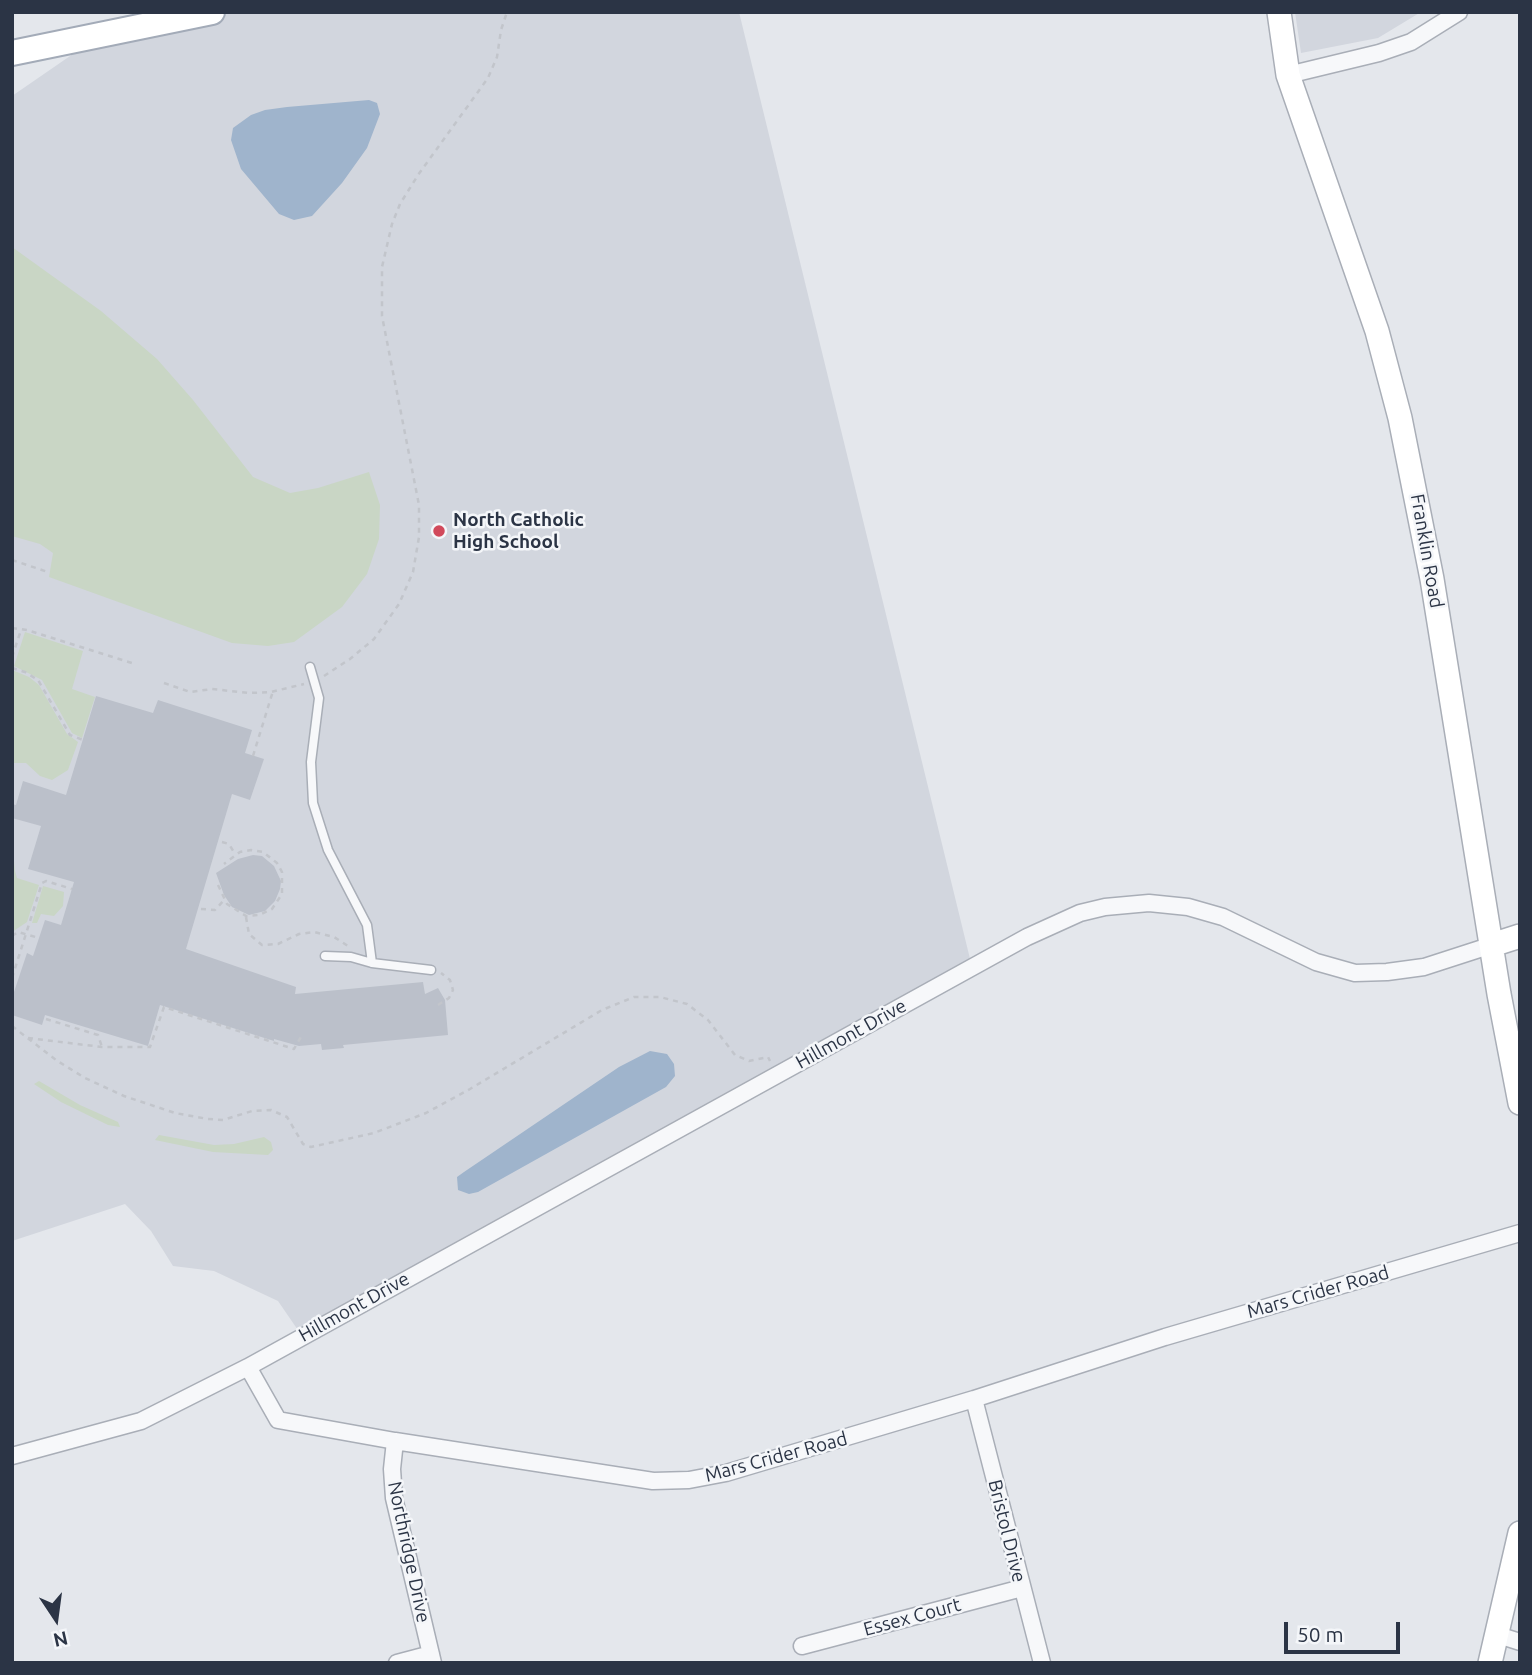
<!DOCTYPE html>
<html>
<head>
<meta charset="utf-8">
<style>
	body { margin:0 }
	#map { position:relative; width:1532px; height:1675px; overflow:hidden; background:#e4e7ec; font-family:Ubuntu,sans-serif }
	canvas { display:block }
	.frame { position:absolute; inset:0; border:14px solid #2b3445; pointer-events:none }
	.north { position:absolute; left:21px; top:1584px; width:70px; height:70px; -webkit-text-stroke:5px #f4f6f9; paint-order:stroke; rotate:167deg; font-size:19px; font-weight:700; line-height:28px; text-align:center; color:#2b3445 }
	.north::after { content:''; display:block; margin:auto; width:24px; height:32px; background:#2b3445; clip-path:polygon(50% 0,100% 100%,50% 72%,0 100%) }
	.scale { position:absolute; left:1284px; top:1622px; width:116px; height:32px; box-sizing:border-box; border:4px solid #2b3445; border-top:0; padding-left:9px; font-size:21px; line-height:24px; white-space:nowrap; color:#2b3445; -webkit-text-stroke:5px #f4f6f9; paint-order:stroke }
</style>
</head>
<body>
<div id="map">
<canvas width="1532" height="1675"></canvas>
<div class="frame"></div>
<div class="north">N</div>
<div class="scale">50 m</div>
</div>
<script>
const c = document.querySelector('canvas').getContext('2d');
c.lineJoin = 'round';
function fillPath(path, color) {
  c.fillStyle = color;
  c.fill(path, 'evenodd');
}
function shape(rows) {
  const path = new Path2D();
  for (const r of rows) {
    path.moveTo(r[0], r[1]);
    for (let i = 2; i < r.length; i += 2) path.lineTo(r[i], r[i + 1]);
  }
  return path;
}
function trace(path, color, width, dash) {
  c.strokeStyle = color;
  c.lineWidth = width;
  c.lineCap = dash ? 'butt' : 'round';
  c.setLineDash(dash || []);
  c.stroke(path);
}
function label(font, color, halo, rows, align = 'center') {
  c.font = font + ' Ubuntu,sans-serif';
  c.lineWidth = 5;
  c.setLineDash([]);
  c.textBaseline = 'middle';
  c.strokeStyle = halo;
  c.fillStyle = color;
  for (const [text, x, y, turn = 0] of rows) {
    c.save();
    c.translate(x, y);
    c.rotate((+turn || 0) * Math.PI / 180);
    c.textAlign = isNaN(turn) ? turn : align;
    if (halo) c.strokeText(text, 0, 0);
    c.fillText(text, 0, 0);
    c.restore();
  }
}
fillPath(shape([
	[212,12,739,12,972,967,302,1336,278,1301,214,1271,173,1266,151,1231,125,1204,12,1241,12,96,102,34],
	[1295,12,1421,12,1378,38,1301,53]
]), '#d2d6de');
fillPath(shape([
	[12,247,101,311,157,359,193,400,253,477,290,493,318,488,369,472,380,505,379,539,367,574,342,607,294,642,268,646,232,643,49,577,53,553,40,544,12,536],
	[25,632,83,651,72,689,95,697,82,738,72,733,42,680,14,666],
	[12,670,29,677,39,685,67,734,78,742,68,770,52,780,40,776,26,763,12,763],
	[12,842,15,871,17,878,39,885,27,922,12,932],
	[43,886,64,892,63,906,54,916,41,914,37,923,32,923],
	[39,1081,80,1105,118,1122,120,1127,108,1125,61,1102,34,1084],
	[159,1135,214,1145,234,1144,264,1137,271,1142,273,1150,268,1155,213,1152,155,1140]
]), '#c9d6c5');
fillPath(shape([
	[369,100,377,103,380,114,367,148,342,183,312,216,294,220,279,214,241,169,231,140,233,128,251,115,265,110,287,107],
	[650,1051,667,1054,674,1064,675,1076,666,1087,478,1192,469,1194,458,1190,457,1177,464,1172,619,1067]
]), '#9fb4cc');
fillPath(shape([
	[96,696,153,713,158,700,252,730,245,753,264,759,250,800,232,794,186,949,296,987,295,994,423,982,425,994,438,988,445,1000,448,1035,343,1045,344,1048,322,1050,321,1044,299,1046,274,1039,274,1041,160,1005,148,1046,45,1015,42,1025,12,1015,12,998,27,953,33,956,45,920,61,925,74,882,28,869,41,826,12,818,12,804,16,805,23,781,66,795],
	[253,855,262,856,274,866,281,881,280,889,275,901,265,911,249,915,232,907,224,895,216,873,238,859]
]), '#bbc0ca');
const lane = shape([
	[310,667,319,698,311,762,313,803,328,850,367,925,372,963],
	[325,956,351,957,372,963,431,970]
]);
const street = shape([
	[1288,75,1379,53,1411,42,1459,12],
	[248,1367,1027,937,1080,913,1105,907,1149,903,1188,907,1223,917,1316,962,1355,973,1387,972,1424,967,1492,945],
	[974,1399,1042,1663],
	[395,1441,392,1469,394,1498,433,1663],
	[12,1456,141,1421,248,1367,278,1420,395,1441,653,1481,689,1480,726,1473,974,1399,1165,1337,1520,1233],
	[1498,1635,1520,1642],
	[802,1646,1022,1588],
	[397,1663,431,1654]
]);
const secondary = shape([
	[1279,12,1288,75,1377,331,1400,418,1432,579,1499,994,1520,1103],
	[1492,945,1520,936],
	[1490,1663,1520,1533]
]);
const primary = shape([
	[12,53,212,12]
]);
trace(lane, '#a9aeb7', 11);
trace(street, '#a9aeb7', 19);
trace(secondary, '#a9aeb7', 26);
trace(primary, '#a3abb8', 28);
trace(shape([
	[12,560,48,572],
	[12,628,27,630,132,663],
	[12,657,21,630],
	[12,668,25,672,38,680,70,735,83,740],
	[324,676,350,659,374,639,399,604,413,572,419,537,419,505,382,316,382,267,392,224,400,204,418,175,488,78,497,57,501,30,507,12],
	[164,683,190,692,212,689,249,693,271,692,304,684],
	[253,756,273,691],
	[222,842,229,844,235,854],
	[218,885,227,904,246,916,259,915,272,909,282,894,282,872,277,863,263,852,251,850,240,852,224,864],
	[201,909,215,910,224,900],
	[246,917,249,934,262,945,278,944,299,934,314,932,334,937,348,946],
	[12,936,18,932,39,938],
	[12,978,42,883,46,881,72,889],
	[12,993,14,993],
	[438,1005,449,998,453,990,450,980,441,973],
	[46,1019,98,1035,102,1047],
	[12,1026,56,1060,85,1078,124,1096,175,1113,208,1119,223,1120,252,1111,271,1110,287,1117,303,1144,311,1147,374,1133,426,1113,470,1089,602,1010,634,997,660,997,687,1004,708,1020,735,1055,749,1061,768,1057,770,1061],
	[28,1038,102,1047,150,1047,164,1007,294,1049,302,1035]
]), '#c2c5cb', 2.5, [5, 5]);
trace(lane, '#f7f8fa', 8);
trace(street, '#f7f8fa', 16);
trace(secondary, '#fff', 23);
trace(primary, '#fff', 24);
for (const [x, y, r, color] of [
	[439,531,7,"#d1495b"]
]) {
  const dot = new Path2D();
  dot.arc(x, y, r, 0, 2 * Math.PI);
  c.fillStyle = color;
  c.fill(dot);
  trace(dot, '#f4f6f9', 2.5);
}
label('bold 19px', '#2b3445', '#f4f6f9', [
	["North Catholic",453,520],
	["High School",453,542]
], 'left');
label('19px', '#2b3445', '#f4f6f9', [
	["Franklin Road",1427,551,80],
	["Hillmont Drive",851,1034,-29],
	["Mars Crider Road",1318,1292,-16],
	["Hillmont Drive",354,1307,-29],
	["Mars Crider Road",776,1457,-15],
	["Bristol Drive",1007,1531,76],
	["Northridge Drive",409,1552,78],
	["Essex Court",912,1617,-15]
]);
</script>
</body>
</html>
